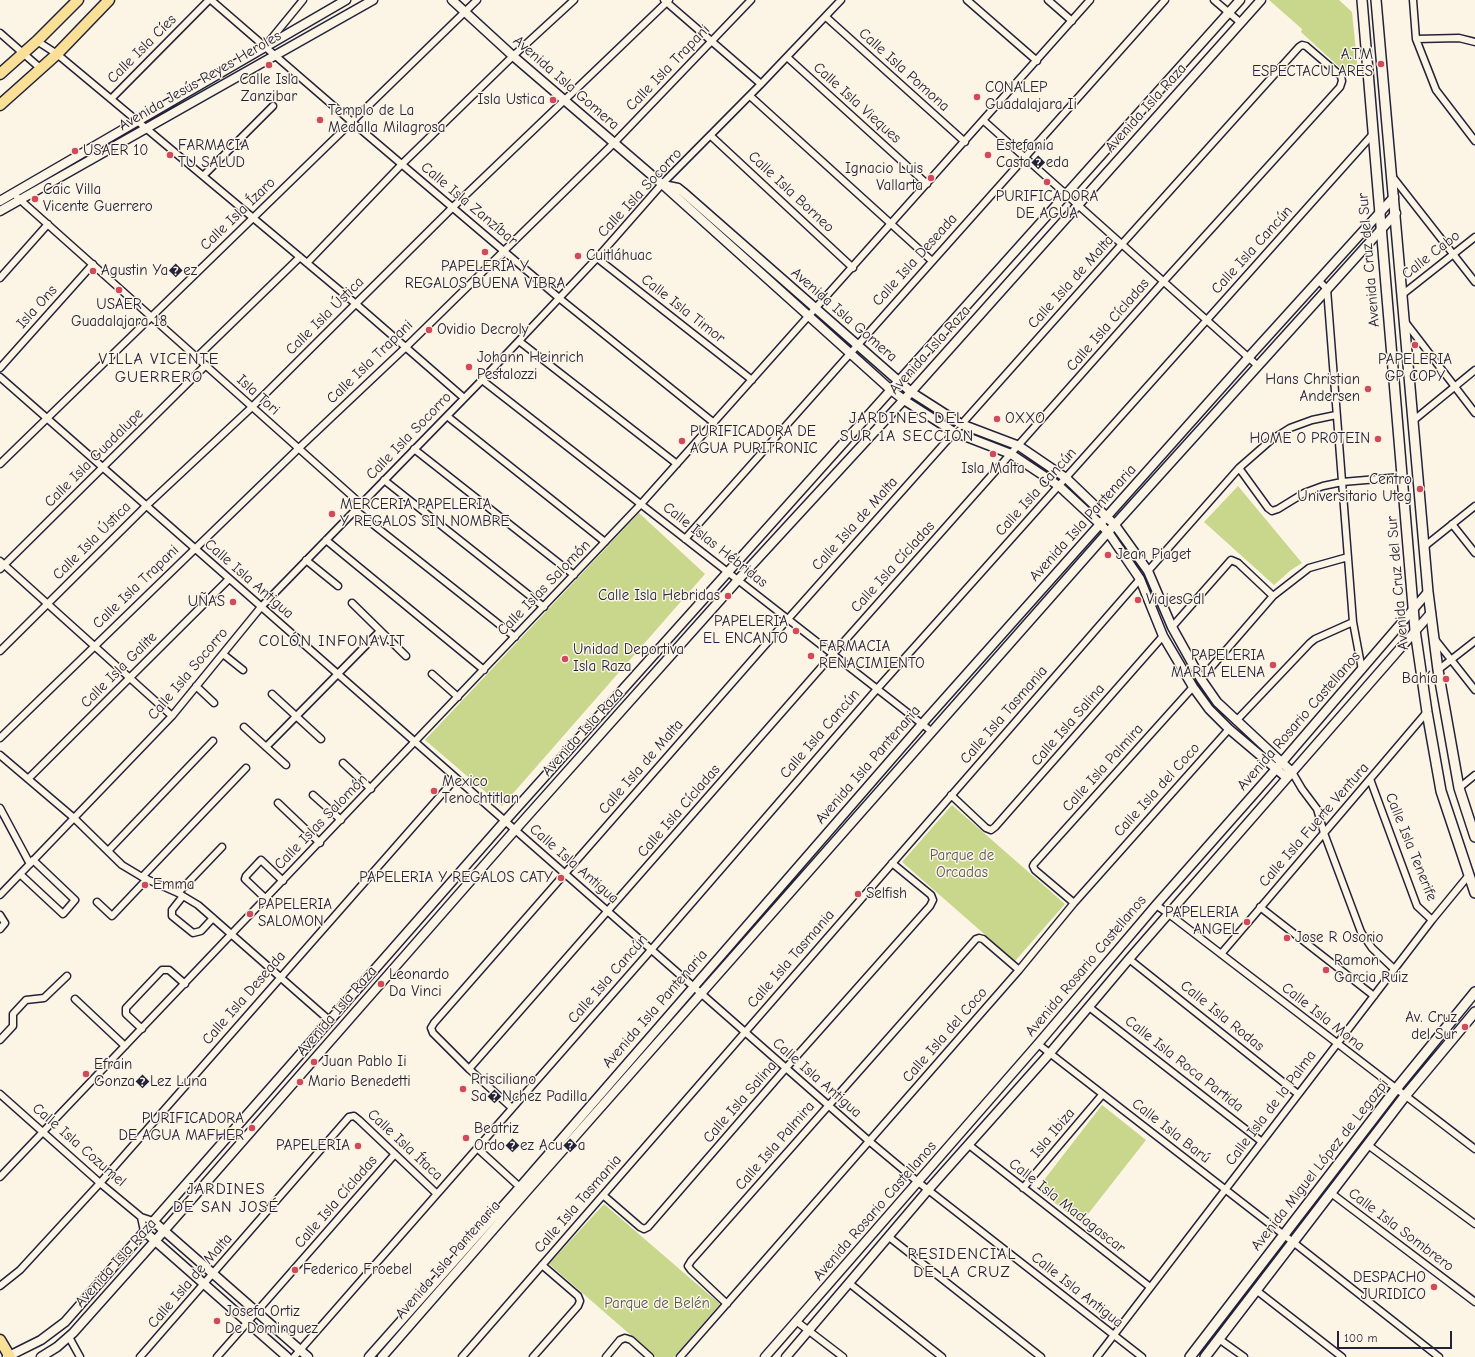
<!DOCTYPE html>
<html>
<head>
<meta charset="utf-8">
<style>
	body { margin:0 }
	#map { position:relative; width:1475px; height:1357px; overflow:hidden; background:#fcf5e5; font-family:"Comic Neue",sans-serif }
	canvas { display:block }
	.scale { position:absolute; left:1337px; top:1331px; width:115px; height:18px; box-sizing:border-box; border:2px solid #22223b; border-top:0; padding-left:5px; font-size:12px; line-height:14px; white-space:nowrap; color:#22223b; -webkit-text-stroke:3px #fcf5e5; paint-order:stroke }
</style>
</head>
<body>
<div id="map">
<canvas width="1475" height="1357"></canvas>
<div class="scale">100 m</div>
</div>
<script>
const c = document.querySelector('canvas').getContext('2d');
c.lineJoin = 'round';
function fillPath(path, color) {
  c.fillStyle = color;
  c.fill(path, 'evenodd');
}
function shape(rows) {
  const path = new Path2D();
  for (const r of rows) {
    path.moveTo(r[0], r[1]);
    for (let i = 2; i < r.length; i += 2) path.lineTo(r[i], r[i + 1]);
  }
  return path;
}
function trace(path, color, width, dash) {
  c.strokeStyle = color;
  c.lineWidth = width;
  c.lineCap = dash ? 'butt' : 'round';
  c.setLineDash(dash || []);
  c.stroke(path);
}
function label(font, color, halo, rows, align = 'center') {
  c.font = font + ' "Comic Neue",sans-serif';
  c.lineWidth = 3;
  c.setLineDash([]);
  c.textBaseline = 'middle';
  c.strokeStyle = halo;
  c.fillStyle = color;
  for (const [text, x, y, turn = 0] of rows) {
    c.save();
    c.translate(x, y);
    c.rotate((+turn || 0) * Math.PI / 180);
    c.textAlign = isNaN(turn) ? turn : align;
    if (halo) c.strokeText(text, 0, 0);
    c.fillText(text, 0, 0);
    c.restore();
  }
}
fillPath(shape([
	[1269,0,1339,0,1352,12,1358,71,1348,75,1301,32,1302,29],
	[1238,486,1302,563,1291,570,1274,585,1204,522],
	[639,513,705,574,502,806,425,740],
	[952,805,1065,904,1015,961,902,862],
	[1102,1105,1146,1140,1081,1223,1037,1189],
	[604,1204,720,1304,674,1357,656,1357,549,1264]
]), '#c8d78b');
const minor = shape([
	[211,0,352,122,559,298,714,423],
	[664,0,761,84],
	[967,0,1037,61],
	[1048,0,1072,21],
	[1214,0,1241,23],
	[1413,0,1416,39,1436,90,1475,141],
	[826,17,965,142],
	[0,33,40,68],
	[1416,39,1459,38,1475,42],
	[37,41,57,54,111,99,356,304,464,398],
	[267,44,303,0],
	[787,57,927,184],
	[750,96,932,261],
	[111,99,209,0],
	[984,121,1258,366],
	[711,136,853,268],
	[203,176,273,106],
	[1392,176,1475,282],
	[17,197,361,504],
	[597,258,752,380],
	[307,263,402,164,513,56,574,0],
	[0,278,48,224],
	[1318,280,1327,289,1353,622,1362,670],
	[1403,294,1475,237],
	[1406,323,1475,413],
	[519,341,677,464],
	[197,357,300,257],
	[0,368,93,264],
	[0,377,869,1141,918,1182,1142,1357],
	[482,380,931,731],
	[447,416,605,542],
	[1414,420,1475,370],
	[414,449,574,575],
	[0,464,477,0],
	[1239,468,1268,508,1272,511,1278,509,1304,493,1323,486,1342,482,1402,477],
	[384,480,544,607],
	[355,510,515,637],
	[1452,524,1475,553],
	[685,539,1165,0],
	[326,540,484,670],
	[1425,546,1475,506],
	[306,560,338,586],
	[0,561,172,716],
	[0,569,206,365],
	[1148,571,1239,468,1271,440,1290,428,1312,420,1336,415],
	[352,603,406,656],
	[1172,627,1231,560,1238,563,1273,596],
	[1434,638,1475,690],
	[0,651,146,506,252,407,453,207,669,0],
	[223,654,243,670],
	[1438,670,1475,641],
	[432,674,458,697],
	[1201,679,1273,596,1309,568,1348,557],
	[196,686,214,703],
	[272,694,321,739],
	[1236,721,1310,643,1315,639,1353,622],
	[244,727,286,765],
	[0,738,299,448,406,347,614,143,751,0],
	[266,747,380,631],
	[0,755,74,818,122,865,142,877,178,893,198,905,329,1020],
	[343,763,371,789],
	[1292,772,1302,789,1317,809,1324,833,1361,932,1372,948,1394,969],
	[28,779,229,579],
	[1370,779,1417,906,1432,920],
	[1459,788,1475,775],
	[313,795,341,820],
	[951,795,986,828,991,830,995,827,1163,636],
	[278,803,320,843],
	[0,808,30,864],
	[108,851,213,741],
	[20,874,63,914,75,900,33,860],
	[142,877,246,768],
	[178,893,222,847],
	[0,895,172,716,261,607,482,380,597,258,662,184,761,84,841,0],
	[183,896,172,910,172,916,193,933,201,931,213,918],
	[266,899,245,879,246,876,259,862,261,860,283,881],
	[97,902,112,916,147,879],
	[1074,903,1035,870,1033,866,1034,864,1193,687],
	[1156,905,1169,914,1475,1149],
	[1260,907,1374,996],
	[0,915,5,923,0,929],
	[1221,954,1427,712],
	[1129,959,1298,1094],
	[75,999,125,1046],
	[1089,1007,1262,1142],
	[142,1029,126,1014,126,1008,162,970,169,970,185,984],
	[0,1040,13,1026,13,1014,26,1000,44,998,67,976],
	[1038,1044,1293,1242,1439,1357],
	[469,1069,833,654,1164,281,1340,87,1342,81,1341,76,1306,46,1302,45,1299,47,1122,244,788,619,434,1023,431,1028,433,1033,469,1069,512,1108],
	[0,1094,100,1183,141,1217,153,1221],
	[969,1145,1150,1287],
	[1368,1145,1475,1224],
	[477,1148,523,1190],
	[0,1177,641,504,1090,0],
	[1023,1188,1102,1095],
	[1331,1193,1475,1302],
	[603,1195,640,1227,644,1229,648,1227,786,1068,930,906,933,900,931,895,892,863],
	[141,1217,144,1231],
	[889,1237,1041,1357],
	[849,1283,942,1357],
	[0,1286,20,1270,100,1183,456,778],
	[1256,1290,1342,1357],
	[727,1304,691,1270,688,1266,691,1261,976,939,979,938,983,939,1019,970],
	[796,1321,843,1357],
	[69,1337,80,1357],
	[1219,1339,1244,1357],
	[140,1357,349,1117,354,1116,359,1120,437,1194],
	[217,1357,395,1154],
	[294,1357,651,950,877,689,1373,134],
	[462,1357,1140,579],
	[533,1357,578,1306,580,1301,578,1296,542,1265],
	[606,1357,620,1340,625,1338,631,1340,650,1357],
	[680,1357,1019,970,1074,903,1229,729],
	[1097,1357,1432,920,1469,875]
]);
const tertiary = shape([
	[452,0,513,56,662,184,891,390,904,400,954,432,1011,454,1059,486,1101,525,1108,532,1140,579,1163,636,1193,687,1209,709,1229,729,1287,778],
	[663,185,678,188,683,192,911,392,961,424,1019,446,1066,478,1115,525,1148,571,1172,627,1201,679,1217,702,1292,772],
	[0,201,346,0],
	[0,211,373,0],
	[153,1221,308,1357],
	[144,1231,287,1357],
	[7,1357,41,1340,65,1322,505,821,1240,0],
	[41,1357,57,1347,73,1333,155,1241,515,830,738,580,911,392,1261,0],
	[369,1357,520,1187,922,724,1248,358,1394,197],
	[382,1357,526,1192,1108,532,1396,213],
	[765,1357,1038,1044,1156,905,1276,769,1428,592],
	[786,1357,928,1190,1050,1053,1129,959,1431,613]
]);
const secondary = shape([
	[1362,0,1415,630,1427,712,1441,791,1475,893],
	[1376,0,1428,592,1438,670,1459,788,1475,837],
	[1190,1357,1396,1089,1475,992],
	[1205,1357,1405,1096,1475,1012]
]);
const primary = shape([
	[0,74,37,41,78,0],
	[0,105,57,54,109,0],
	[0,1340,10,1357]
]);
trace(minor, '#22223b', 9);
trace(tertiary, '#22223b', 11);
trace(secondary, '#22223b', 12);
trace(primary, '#22223b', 13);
trace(minor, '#fcf5e5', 6);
trace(tertiary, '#fcf5e5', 8);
trace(secondary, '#fcf5e5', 9);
trace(primary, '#fadf96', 10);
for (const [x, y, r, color] of [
	[1381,64,4,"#d1495b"],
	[269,65,4,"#d1495b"],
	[977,97,4,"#d1495b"],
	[553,100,4,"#d1495b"],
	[320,120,4,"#d1495b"],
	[75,151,4,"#d1495b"],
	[170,155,4,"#d1495b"],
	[988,155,4,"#d1495b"],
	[931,178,4,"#d1495b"],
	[1047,182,4,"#d1495b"],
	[35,199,4,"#d1495b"],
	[485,252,4,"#d1495b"],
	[578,256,4,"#d1495b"],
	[93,271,4,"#d1495b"],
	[119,290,4,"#d1495b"],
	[429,330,4,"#d1495b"],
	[1415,345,4,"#d1495b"],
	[469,367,4,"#d1495b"],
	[1368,389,4,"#d1495b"],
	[997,419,4,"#d1495b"],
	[1378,439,4,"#d1495b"],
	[682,441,4,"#d1495b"],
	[993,454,4,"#d1495b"],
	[1420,489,4,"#d1495b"],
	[332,514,4,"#d1495b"],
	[1108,555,4,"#d1495b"],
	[728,596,4,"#d1495b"],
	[1138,600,4,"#d1495b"],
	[233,602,4,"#d1495b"],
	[796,631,4,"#d1495b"],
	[811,656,4,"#d1495b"],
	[565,659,4,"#d1495b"],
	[1273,665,4,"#d1495b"],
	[1446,679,4,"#d1495b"],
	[434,791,4,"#d1495b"],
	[561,878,4,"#d1495b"],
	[145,885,4,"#d1495b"],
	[858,894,4,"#d1495b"],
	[250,914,4,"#d1495b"],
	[1247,922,4,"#d1495b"],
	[1287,938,4,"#d1495b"],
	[1326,970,4,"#d1495b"],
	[381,984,4,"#d1495b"],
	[1465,1027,4,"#d1495b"],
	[314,1062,4,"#d1495b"],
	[86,1074,4,"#d1495b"],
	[300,1082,4,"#d1495b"],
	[463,1089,4,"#d1495b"],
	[252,1128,4,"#d1495b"],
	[466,1138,4,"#d1495b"],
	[358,1146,4,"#d1495b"],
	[295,1270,4,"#d1495b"],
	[1434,1287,4,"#d1495b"],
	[217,1321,4,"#d1495b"]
]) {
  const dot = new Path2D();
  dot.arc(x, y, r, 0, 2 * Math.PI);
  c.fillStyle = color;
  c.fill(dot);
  trace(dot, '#fcf5e5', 1.5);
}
label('15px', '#22223b', '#fcf5e5', [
	["Calle Isla Cíes",142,49,-45],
	["Calle Isla Trapani",668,68,-46],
	["Calle Isla Pomona",904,70,42],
	["Avenida Jesús Reyes Heroles",200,81,-30],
	["Avenida Isla Gomera",566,83,41],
	["Calle Isla Vieques",857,103,42],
	["Avenida Isla Raza",1146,108,-48],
	["Calle Isla Borneo",791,192,43],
	["Calle Isla Socorro",640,193,-47],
	["Calle Isla Zanzíbar",469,204,40],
	["Calle Isla Ízaro",238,214,-44],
	["Calle Isla Cancún",1252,250,-48],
	["Calle Cabo",1431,255,-38],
	["Calle Isla Deseada",915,260,-48],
	["Avenida Cruz del Sur",1369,260,-95],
	["Calle Isla de Malta",1071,282,-48],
	["Isla Ons",37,307,-48],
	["Calle Isla Timor",683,309,38],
	["Avenida Isla Gomera",844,315,41],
	["Calle Isla Ústica",325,316,-45],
	["Calle Isla Cícladas",1108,325,-49],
	["Avenida Isla Raza",930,350,-48],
	["Calle Isla Trapani",370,362,-44],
	["Isla Tori",258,395,42],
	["Calle Isla Socorro",409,436,-46],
	["Calle Isla Guadalupe",94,458,-45],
	["Calle Isla Cancún",1036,492,-48],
	["Avenida Isla Pantenaria",1083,523,-48],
	["Calle Isla de Malta",855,524,-48],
	["Calle Isla Ústica",92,541,-45],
	["Calle Islas Hébridas",715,545,38],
	["Calle Isla Cícladas",893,567,-48],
	["Calle Isla Antigua",249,579,41],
	["Avenida Cruz del Sur",1398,583,-95],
	["Calle Isla Trapani",136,587,-44],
	["Calle Islas Salomón",544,588,-46],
	["Calle Isla Galite",119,670,-45],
	["Calle Isla Socorro",188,674,-50],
	["Calle Isla Tasmania",1004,715,-49],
	["Avenida Rosario Castellanos",1299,721,-49],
	["Calle Isla Salina",1068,725,-49],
	["Avenida Isla Raza",583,732,-48],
	["Calle Isla Cancún",820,734,-49],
	["Avenida Isla Pantenaria",868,765,-49],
	["Calle Isla de Malta",641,767,-49],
	["Calle Isla Palmira",1103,768,-48],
	["Calle Isla del Coco",1157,790,-48],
	["Calle Isla Cícladas",679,811,-49],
	["Calle Islas Salomón",321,822,-46],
	["Calle Isla Fuerte Ventura",1314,825,-49],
	["Calle Isla Tenerife",1411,847,68],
	["Calle Isla Antigua",574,864,41],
	["Calle Isla Tasmania",791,959,-49],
	["Avenida Rosario Castellanos",1086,966,-50],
	["Calle Isla Cancún",608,979,-49],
	["Calle Isla Deseada",244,998,-49],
	["Avenida Isla Pantenaria",655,1009,-49],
	["Avenida Isla Raza",337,1011,-49],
	["Calle Isla Rodas",1222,1016,39],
	["Calle Isla Mona",1323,1017,38],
	["Calle Isla del Coco",945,1035,-49],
	["Calle Isla Roca Partida",1184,1064,38],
	["Calle Isla Antigua",817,1078,41],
	["Calle Isla Salina",740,1102,-49],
	["Calle Isla de la Palma",1271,1108,-53],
	["Calle Isla Barú",1171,1131,38],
	["Isla Ibiza",1053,1133,-50],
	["Calle Isla Cozumel",79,1145,41],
	["Calle Isla Ítaca",405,1145,43],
	["Calle Isla Palmira",775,1146,-49],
	["Avenida Miguel López de Legazpi",1320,1165,-52],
	["Calle Isla Cícladas",336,1202,-49],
	["Calle Isla Tasmania",578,1204,-49],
	["Calle Isla Madagascar",1067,1206,38],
	["Avenida Rosario Castellanos",875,1211,-49],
	["Calle Isla Sombrero",1401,1230,37],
	["Avenida Isla Pantenaria",448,1260,-49],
	["Avenida Isla Raza",116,1263,-48],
	["Calle Isla de Malta",190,1281,-49],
	["Calle Isla Antigua",1077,1290,38]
]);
label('15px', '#22223b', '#fcf5e5', [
	["A.T.M",1373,55,"right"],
	["ESPECTACULARES",1373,72,"right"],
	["Calle Isla",269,80,"center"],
	["Zanzibar",269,97,"center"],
	["CONALEP",985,88],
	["Guadalajara Ii",985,105],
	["Isla Ustica",545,100,"right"],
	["Templo de La",328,111],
	["Medalla Milagrosa",328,128],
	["FARMACIA",178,146],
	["TU SALUD",178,163],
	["Estefania",996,146],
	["Casta�eda",996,163],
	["USAER 10",83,151],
	["Ignacio Luis",923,169,"right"],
	["Vallarta",923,186,"right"],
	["Caic Villa",43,190],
	["Vicente Guerrero",43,207],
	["PURIFICADORA",1047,197,"center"],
	["DE AGUA",1047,214,"center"],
	["Cuitláhuac",586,256],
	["PAPELERÍA Y",485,267,"center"],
	["REGALOS BUENA VIBRA",485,284,"center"],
	["Agustin Ya�ez",101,271],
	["USAER",119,305,"center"],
	["Guadalajara 18",119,322,"center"],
	["Ovidio Decroly",437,330],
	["Johann Heinrich",477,358],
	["Pestalozzi",477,375],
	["PAPELERIA",1415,360,"center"],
	["GP COPY",1415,377,"center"],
	["Hans Christian",1360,380,"right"],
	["Andersen",1360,397,"right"],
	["OXXO",1005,419],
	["PURIFICADORA DE",690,432],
	["AGUA PURITRONIC",690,449],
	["HOME O PROTEIN",1370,439,"right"],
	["Isla Malta",993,469,"center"],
	["Centro",1412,480,"right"],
	["Universitario Uteg",1412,497,"right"],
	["MERCERIA PAPELERIA",340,505],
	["Y REGALOS SIN NOMBRE",340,522],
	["Jean Piaget",1116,555],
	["Calle Isla Hebridas",720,596,"right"],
	["ViajesGdl",1146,600],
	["UÑAS",225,602,"right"],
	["PAPELERIA",788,622,"right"],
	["EL ENCANTO",788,639,"right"],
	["FARMACIA",819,647],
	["RENACIMIENTO",819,664],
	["Unidad Deportiva",573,650],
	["Isla Raza",573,667],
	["PAPELERIA",1265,656,"right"],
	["MARIA ELENA",1265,673,"right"],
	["Bahía",1438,679,"right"],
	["Mexico",442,782],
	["Tenochtitlan",442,799],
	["PAPELERIA Y REGALOS CATY",553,878,"right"],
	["Emma",153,885],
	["Selfish",866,894],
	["PAPELERIA",258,905],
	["SALOMON",258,922],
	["PAPELERIA",1239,913,"right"],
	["ANGEL",1239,930,"right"],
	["Jose R Osorio",1295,938],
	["Ramon",1334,961],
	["Garcia Ruiz",1334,978],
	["Leonardo",389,975],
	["Da Vinci",389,992],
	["Av. Cruz",1457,1018,"right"],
	["del Sur",1457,1035,"right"],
	["Juan Pablo Ii",322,1062],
	["Efrain",94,1065],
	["Gonza�Lez Luna",94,1082],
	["Prisciliano",471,1080],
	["Sa�Nchez Padilla",471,1097],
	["Mario Benedetti",308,1082],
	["PURIFICADORA",244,1119,"right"],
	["DE AGUA MAFHER",244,1136,"right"],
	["Beatriz",474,1129],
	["Ordo�ez Acu�a",474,1146],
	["PAPELERIA",350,1146,"right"],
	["Federico Froebel",303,1270],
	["DESPACHO",1426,1278,"right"],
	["JURIDICO",1426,1295,"right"],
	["Josefa Ortiz",225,1312],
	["De Dominguez",225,1329]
], 'left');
label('15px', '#545853', '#fcf5e5', [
	["Parque de",962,856],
	["Orcadas",962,873],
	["Parque de Belén",657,1304]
]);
c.letterSpacing = '1px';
label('16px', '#22223b', '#fcf5e5', [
	["VILLA VICENTE",159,359],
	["GUERRERO",159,377],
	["JARDINES DEL",907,418],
	["SUR 1A SECCIÓN",907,436],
	["COLÓN INFONAVIT",332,641],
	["JARDINES",226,1189],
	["DE SAN JOSÉ",226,1207],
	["RESIDENCIAL",962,1254],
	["DE LA CRUZ",962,1272]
]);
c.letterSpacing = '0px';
</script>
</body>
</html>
